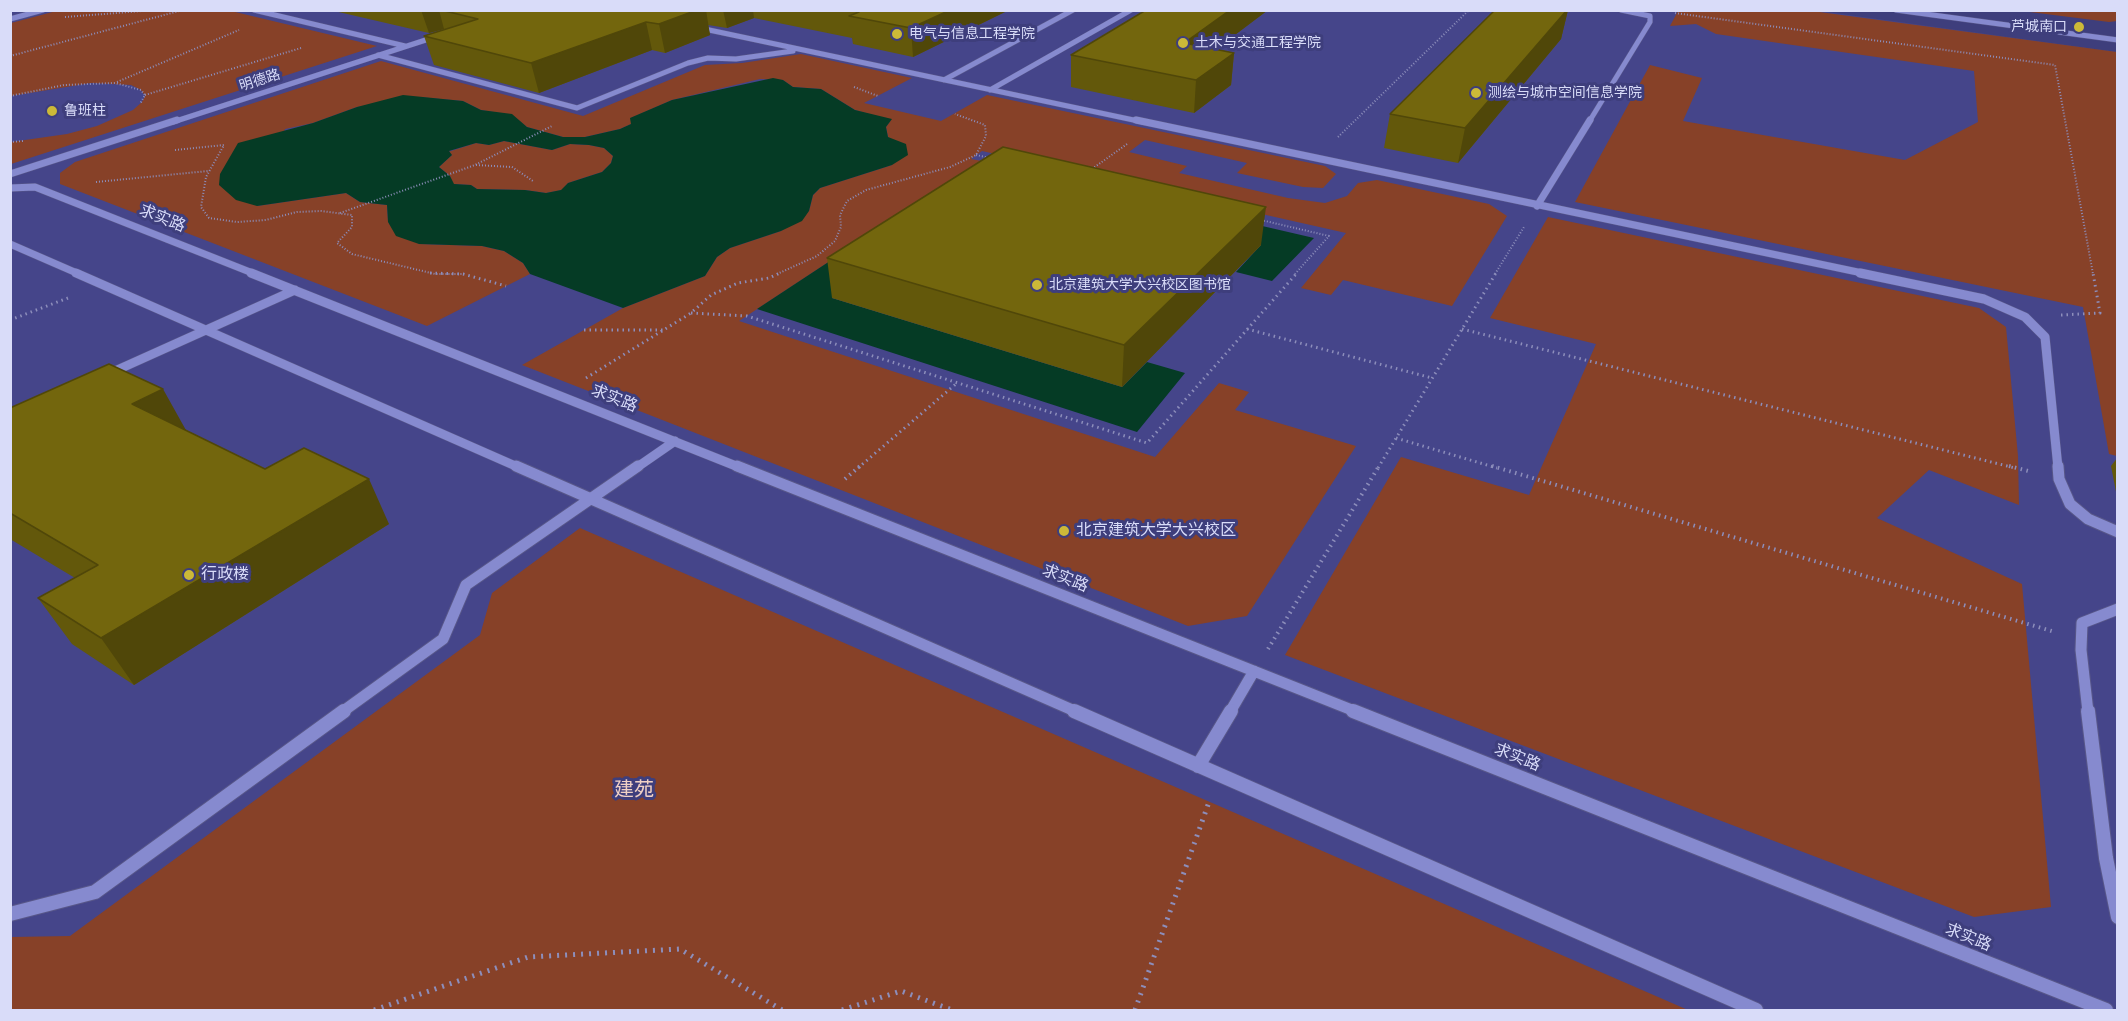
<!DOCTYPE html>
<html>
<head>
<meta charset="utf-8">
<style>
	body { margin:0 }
	#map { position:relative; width:2128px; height:1021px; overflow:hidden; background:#3e3e7c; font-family:"Roboto Condensed",sans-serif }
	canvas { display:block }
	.frame { position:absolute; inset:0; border:12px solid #d9dcf9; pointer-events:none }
</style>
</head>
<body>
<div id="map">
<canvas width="2128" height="1021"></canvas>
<div class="frame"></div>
</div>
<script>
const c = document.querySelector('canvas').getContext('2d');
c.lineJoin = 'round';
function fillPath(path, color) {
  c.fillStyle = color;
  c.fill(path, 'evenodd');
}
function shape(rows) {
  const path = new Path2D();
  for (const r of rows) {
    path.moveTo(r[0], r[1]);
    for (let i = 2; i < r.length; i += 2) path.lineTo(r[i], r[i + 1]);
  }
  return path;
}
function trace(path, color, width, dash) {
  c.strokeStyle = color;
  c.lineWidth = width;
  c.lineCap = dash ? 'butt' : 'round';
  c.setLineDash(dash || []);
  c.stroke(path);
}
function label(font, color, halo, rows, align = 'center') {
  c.font = font + ' "Roboto Condensed","Noto Sans SC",sans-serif';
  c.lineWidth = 6;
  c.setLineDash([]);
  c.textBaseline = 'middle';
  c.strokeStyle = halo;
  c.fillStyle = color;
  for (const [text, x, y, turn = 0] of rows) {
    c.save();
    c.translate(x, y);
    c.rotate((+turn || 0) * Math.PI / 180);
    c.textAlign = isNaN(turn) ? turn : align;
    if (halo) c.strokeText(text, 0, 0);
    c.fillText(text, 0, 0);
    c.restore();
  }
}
fillPath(shape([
	[1812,10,2117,52,2117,1010,11,1010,10,11]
]), '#45458a');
fillPath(shape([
	[60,10,231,11,377,46,11,164,11,142,67,134,97,126,133,110,142,102,145,96,141,90,131,85,91,83,11,96,11,23],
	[1678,11,1812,11,2117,52,2117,456,2109,454,2083,307,1575,202,1650,65,1702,78,1683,121,1905,160,1978,122,1974,71,1716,34,1696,24,1670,26],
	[2022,11,2117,11,2117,21,2109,22],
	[801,54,912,78,864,103,941,121,987,95,1325,166,1336,174,1323,188,1303,187,1237,173,1247,163,1145,140,1129,152,1187,166,1179,173,1288,198,1325,203,1347,196,1358,183,1377,180,1489,204,1507,216,1452,306,1343,280,1331,295,1301,288,1346,233,982,151,971,159,982,161,739,321,1155,457,1219,383,1249,392,1235,410,1356,446,1247,616,1188,626,522,365,623,308,705,276,717,257,730,248,781,231,809,211,813,195,820,188,892,165,893,141,888,137,886,127,891,120,855,110,821,89,793,87,783,80,760,79,672,100,631,118,631,124,620,129,585,137,563,137,527,127,512,115,481,110,463,101,419,97,357,107,313,123,285,129,257,206,346,193,360,202,387,205,388,222,419,244,482,246,504,251,523,263,530,274,427,326,60,184,60,173,75,162,381,61,583,116,705,65,742,63],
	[504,141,552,150,570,144,589,145,604,148,613,156,611,163,602,172,568,183,562,190,546,193,525,190,477,189,471,185,453,184,450,176,439,167,452,155,448,152,476,143,489,145],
	[1548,217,1979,308,2006,327,2018,456,2019,505,1929,470,1877,518,2022,584,2051,907,1974,917,1285,655,1401,457,1529,495,1596,344,1490,318],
	[580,528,1688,1010,11,1010,11,937,70,936,480,635,492,593]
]), '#874128');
fillPath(shape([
	[773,78,783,80,793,87,821,89,855,110,892,119,886,127,888,137,906,144,908,155,892,165,820,188,813,195,809,211,802,221,781,231,730,248,717,257,705,276,623,308,530,274,523,263,504,251,482,246,419,244,396,236,388,222,387,205,360,202,346,193,257,206,236,200,219,185,220,174,238,143,313,123,357,107,403,95,463,101,481,110,512,114,527,127,563,137,585,137,620,129,631,124,630,118,672,100],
	[504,141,552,150,570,144,589,145,604,148,613,156,611,163,602,172,568,183,561,190,546,193,525,190,477,189,471,185,454,184,450,176,439,167,452,155,449,151,476,143,489,145],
	[982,161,1314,238,1272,281,1236,272,1261,245,1004,183,832,298,1122,387,1147,362,1185,373,1137,432,757,309]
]), '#053b25');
const minorFar4 = shape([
	[254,10,405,46],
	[1896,10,2118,40],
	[10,19,43,10],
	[695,27,1143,122],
	[378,55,577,108,688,63,708,58,736,59,793,51],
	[944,80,1073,10],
	[990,90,1131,10],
	[173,122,438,36],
	[1589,122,1650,22,1650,16,1621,10]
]);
const minorFar3 = shape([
	[1136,120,1867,274],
	[10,174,177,120],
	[10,188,35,187,255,274],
	[1537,206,1590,120],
	[10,244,79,274]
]);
const minorFar2 = shape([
	[76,273,520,468],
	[251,273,741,468],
	[1860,273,1984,299,2025,317,2045,337,2058,468],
	[106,375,295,290],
	[636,468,675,441]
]);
const minorFar1 = shape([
	[516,466,1077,712],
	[737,466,1357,712],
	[2058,466,2059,479,2070,504,2088,519,2118,532],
	[342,712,443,639,466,585,638,466],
	[1230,712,1254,671],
	[2088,712,2081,650,2082,623,2118,609]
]);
const minor = shape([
	[1074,711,1756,1010],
	[1353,711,2106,1010],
	[2088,711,2106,858,2118,917],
	[1198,766,1231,711],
	[10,914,95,892,344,711]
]);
trace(minorFar4, '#585789', 6);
trace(minorFar3, '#585789', 8);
trace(minorFar2, '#585789', 10);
trace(minorFar1, '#585789', 13);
trace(minor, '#585789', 16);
trace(shape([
	[1675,13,2055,65,2093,274],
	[65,17,155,10],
	[10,56,183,10],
	[117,82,239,30],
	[854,87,878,96],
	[145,95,301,48],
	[10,96,64,85,115,83,141,90,145,95,140,104],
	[1338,137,1469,10],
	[10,142,23,141],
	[175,150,224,145,206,177,201,207,209,218,237,222,266,220,297,212,321,211,352,215,352,227,337,243,352,254,435,274,464,274],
	[976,155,990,158],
	[476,165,512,167,533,181],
	[1092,169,1127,144],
	[96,182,208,171],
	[340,213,475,165,552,126],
	[1261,220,1329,236,1295,274],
	[777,274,817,256,835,241,841,227,840,215,847,201,866,190,950,167,976,155,986,136,985,125,955,114],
	[1495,274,1524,227]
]), '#8d8ebb', 2, [1, 2]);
trace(shape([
	[430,273,463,274,506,286],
	[691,313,747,316,1147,443,1297,273],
	[2061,315,2100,313,2093,273],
	[10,320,68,298],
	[1247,329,1432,378],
	[1462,329,2015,468],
	[584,330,663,330],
	[586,378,691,313,711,295,738,283,769,278,780,273],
	[1396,438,1497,468],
	[858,468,957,383],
	[1378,468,1496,273]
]), '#8d8ebb', 3, [1.5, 4]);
trace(shape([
	[1492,466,2055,632],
	[2009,466,2032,472],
	[845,479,860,466],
	[1268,649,1379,466]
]), '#8d8ebb', 4, [1.5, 4.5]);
trace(shape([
	[374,1010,528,957,680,949,782,1010],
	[842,1010,901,991,952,1010],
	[1135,1010,1209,802]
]), '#8d8ebb', 5, [2, 6]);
trace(minorFar4, '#868acf', 5);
trace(minorFar3, '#868acf', 7);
trace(minorFar2, '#868acf', 9);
trace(minorFar1, '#868acf', 11);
trace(minor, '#868acf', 14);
fillPath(shape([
	[330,10,1009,10,913,57,853,44,852,38,754,18,727,28,708,25,710,35,665,53,652,50,539,93,434,65,424,36,444,29,429,33],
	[1146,10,1268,10,1216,49,1234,53,1231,85,1194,113,1071,87,1071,55],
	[1495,10,1568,10,1561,39,1458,163,1384,148,1390,114],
	[1261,245,1122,387,832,298,827,258],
	[10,408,186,430,265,469,389,524,134,685,72,644,38,598,75,578,10,539],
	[2118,457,2118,502,2111,466]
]), '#63580b');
fillPath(shape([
	[421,10,439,10,444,29,429,33],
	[697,10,706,10,710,35,665,53,659,24],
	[723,10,753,10,754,18,727,28],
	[950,10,1009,10,913,57,911,28],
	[1230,10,1268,10,1182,75,1184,43],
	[1567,10,1568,10,1561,39,1458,163,1465,128],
	[646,22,652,50,539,93,531,63],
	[1234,53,1231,85,1194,113,1196,80],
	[1266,207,1261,245,1122,387,1124,345],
	[163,389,187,432,132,404],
	[369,479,389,524,134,685,101,638]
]), '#504709');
const building = shape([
	[441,10,697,10,659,24,646,22,531,63,424,36,478,19,441,10],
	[850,10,950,10,911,28,849,16,859,12,850,10],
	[1146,10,1230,10,1184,43,1234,53,1196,80,1071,55,1146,10],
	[1495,10,1567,10,1465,128,1390,114,1495,10],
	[1003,147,1266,207,1124,345,827,258,1003,147],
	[109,364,163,389,132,404,265,469,304,448,369,479,101,638,38,598,98,565,10,513,10,408,109,364]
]);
fillPath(building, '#73660d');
trace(building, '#504709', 1.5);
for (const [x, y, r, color] of [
	[2079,27,6,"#ccb938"],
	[897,34,6,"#ccb938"],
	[1183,43,6,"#ccb938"],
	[1476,93,6,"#ccb938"],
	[52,111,6,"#ccb938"],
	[1037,285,6,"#ccb938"],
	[1064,531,6,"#ccb938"],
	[189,575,6,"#ccb938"]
]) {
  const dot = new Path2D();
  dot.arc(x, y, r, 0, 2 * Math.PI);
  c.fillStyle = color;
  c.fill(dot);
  trace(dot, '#3e3e7c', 2);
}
label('14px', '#d9dcf9', '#3e3e7c', [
	["芦城南口",2067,27,"right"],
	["电气与信息工程学院",909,34],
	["土木与交通工程学院",1195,43],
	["测绘与城市空间信息学院",1488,93],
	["鲁班柱",64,111],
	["北京建筑大学大兴校区图书馆",1049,285]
], 'left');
label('14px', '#d9dcf9', '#3e3e7c', [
	["明德路",260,81,-18]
]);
label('16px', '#d9dcf9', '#3e3e7c', [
	["求实路",162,219,22],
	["求实路",614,399,22],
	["求实路",1065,579,22],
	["求实路",1517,758,22],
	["求实路",1968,938,22]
]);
label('16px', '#d9dcf9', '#3e3e7c', [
	["北京建筑大学大兴校区",1076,531],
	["行政楼",201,575]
], 'left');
label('20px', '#f0d1c5', '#3e3e7c', [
	["建苑",634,791]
]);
</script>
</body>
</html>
